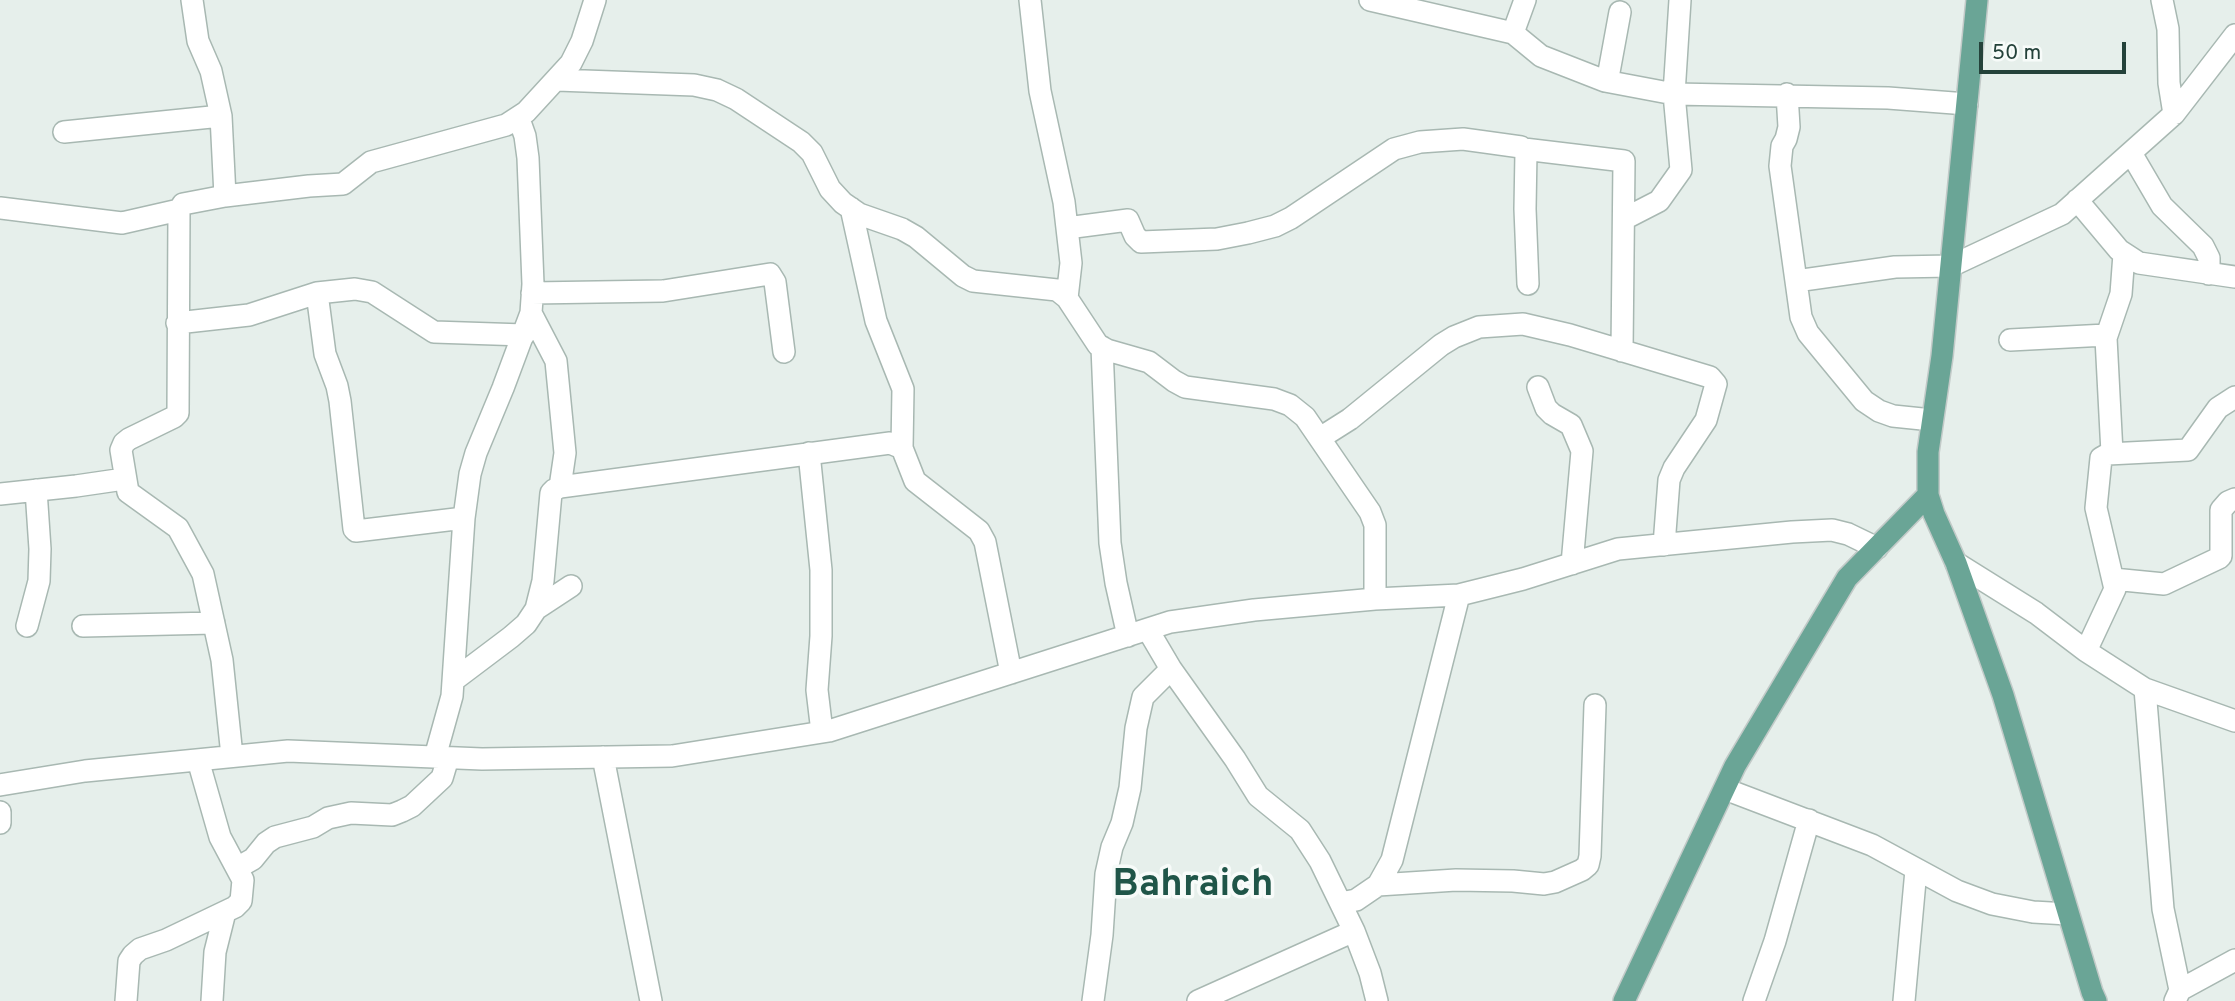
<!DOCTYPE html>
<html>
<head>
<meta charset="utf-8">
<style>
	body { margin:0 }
	#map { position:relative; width:2235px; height:1001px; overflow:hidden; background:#e6efeb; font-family:Overpass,sans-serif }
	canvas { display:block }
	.scale { position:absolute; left:1979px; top:42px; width:147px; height:32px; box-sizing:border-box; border:4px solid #24423a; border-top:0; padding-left:9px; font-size:21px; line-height:24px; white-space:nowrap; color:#24423a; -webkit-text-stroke:5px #f7fbf9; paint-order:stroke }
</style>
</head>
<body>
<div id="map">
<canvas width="2235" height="1001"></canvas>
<div class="scale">50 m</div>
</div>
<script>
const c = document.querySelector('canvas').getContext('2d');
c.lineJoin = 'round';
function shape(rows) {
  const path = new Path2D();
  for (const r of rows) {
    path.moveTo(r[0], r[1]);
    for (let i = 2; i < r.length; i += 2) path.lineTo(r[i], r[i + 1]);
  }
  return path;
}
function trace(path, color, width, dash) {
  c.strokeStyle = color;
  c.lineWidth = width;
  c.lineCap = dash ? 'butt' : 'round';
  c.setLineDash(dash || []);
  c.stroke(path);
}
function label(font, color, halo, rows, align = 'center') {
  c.font = font + ' Overpass,sans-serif';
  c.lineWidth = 7;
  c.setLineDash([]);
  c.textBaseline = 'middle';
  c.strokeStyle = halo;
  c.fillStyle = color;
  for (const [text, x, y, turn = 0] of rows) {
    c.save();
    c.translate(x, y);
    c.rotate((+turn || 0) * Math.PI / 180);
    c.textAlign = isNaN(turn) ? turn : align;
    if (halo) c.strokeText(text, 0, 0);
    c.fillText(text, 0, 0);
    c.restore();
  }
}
const street = shape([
	[192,0,198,41,211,71,221,116,225,196],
	[1030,0,1040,91,1064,202,1071,263,1067,298],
	[1370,0,1513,33,1525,0],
	[2162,0,2168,29,2169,83,2174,114],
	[1513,33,1541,56,1605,81,1609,72,1620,12],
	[557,80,694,85,717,90,736,99,801,142,812,153,830,189,843,203,859,214,902,229,916,237,963,276,973,281,1057,290,1067,298,1098,345,1107,350,1149,362,1174,381,1185,387,1274,399,1290,405,1305,417,1370,512,1375,525,1375,599],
	[1605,81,1674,94,1888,98,1967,104],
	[1787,94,1789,127,1786,139,1782,146,1780,166,1801,317,1808,333,1864,401,1879,411,1893,416,1932,420],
	[64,132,221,116],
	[1524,149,1624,161,1622,351],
	[2131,153,2162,206,2203,246,2209,258,2209,274],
	[2077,200,2119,250,2139,263,2235,277],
	[0,208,122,223,179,210,178,413,174,417,129,439,124,443,121,450,128,492,178,528,203,574,222,660,232,756],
	[851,208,876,321,903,389,902,448],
	[179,210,183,204,225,196,309,186,343,184,371,162,506,125,526,112,571,63,582,41,595,0],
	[1624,219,1659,201,1681,170,1674,94,1680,0],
	[1067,228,1128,220,1135,236,1141,242,1217,239,1248,233,1275,226,1291,218,1394,149,1420,142,1463,139,1485,142,1521,147,1526,152,1525,209,1528,284],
	[1796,281,1895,267,1951,266,2062,214,2174,114,2235,35],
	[317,293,325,354,337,386,340,401,354,529,356,531,464,518],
	[532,293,663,291,770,274,775,282,784,352],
	[531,313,556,361,565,453,560,487],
	[177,323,249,315,317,293,355,289,372,292,434,332,524,335],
	[2010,340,2106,335],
	[1102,347,1110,543,1116,583,1128,636],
	[1538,387,1546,408,1552,414,1571,425,1582,451,1572,564],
	[1320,438,1350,419,1441,345,1454,337,1479,327,1523,324,1570,335,1710,377,1716,384,1706,420,1674,468,1669,480,1664,545],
	[809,453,821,570,821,636,817,690,822,732],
	[2112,453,2106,338,2121,294,2124,254],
	[0,494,76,486,124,479],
	[1956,563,2036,613,2086,651,2145,689,2235,721],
	[2113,579,2164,584,2219,558,2221,556,2221,510,2228,502,2235,499],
	[536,609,571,586],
	[27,626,39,581,40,549,36,490],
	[83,626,214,623],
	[1148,630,1171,669,1235,759,1258,796,1300,830,1320,861,1354,931,1370,973,1377,1001],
	[2086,651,2115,589,2096,508,2101,458,2108,454,2188,450,2218,408,2235,397],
	[454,680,511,637,526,624,536,609,543,581,551,493,554,490,560,487,890,443,902,448,915,481,979,531,985,542,1011,673],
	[2145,689,2163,909,2180,990],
	[435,757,452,696,464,518,470,474,476,453,503,388,531,313,533,284,528,158,525,136,519,119],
	[603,757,651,1001],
	[0,785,85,771,288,751,482,759,672,756,829,731,1170,622,1254,610,1375,599,1459,595,1523,579,1618,549,1792,532,1832,530,1848,534,1877,548],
	[1725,789,1872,845,1957,891,1992,904,2033,912,2068,914],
	[0,812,0,823],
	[237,868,253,859,266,843,275,837,313,827,328,818,351,813,392,815,402,811,412,806,442,778,448,758],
	[1378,885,1456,880,1513,881,1544,884,1555,882,1582,870,1588,865,1590,856,1595,705],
	[1341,903,1356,900,1378,885,1392,860,1459,595],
	[126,1001,129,961,133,955,140,949,166,940,235,907,241,901,243,880,220,837,198,760],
	[212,1001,215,952,225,912],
	[1093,1001,1102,935,1106,874,1112,847,1122,823,1130,788,1136,728,1143,697,1171,669],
	[1198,1001,1354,931],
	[1754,1001,1775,941,1809,820],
	[1904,1001,1916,870],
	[2175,1001,2180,990,2235,960]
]);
const primary = shape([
	[1977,0,1942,356,1928,452,1928,495,1934,514,1956,563,2003,695,2092,992,2096,1001],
	[1624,1001,1735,766,1847,578,1928,495]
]);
trace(street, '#a8b8b2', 24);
trace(primary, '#c2cac8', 24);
trace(street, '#fff', 21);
trace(primary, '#6aa596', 21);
label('bold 38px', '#1f5548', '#f7fbf9', [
	["Bahraich",1193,887]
]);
</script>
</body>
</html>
